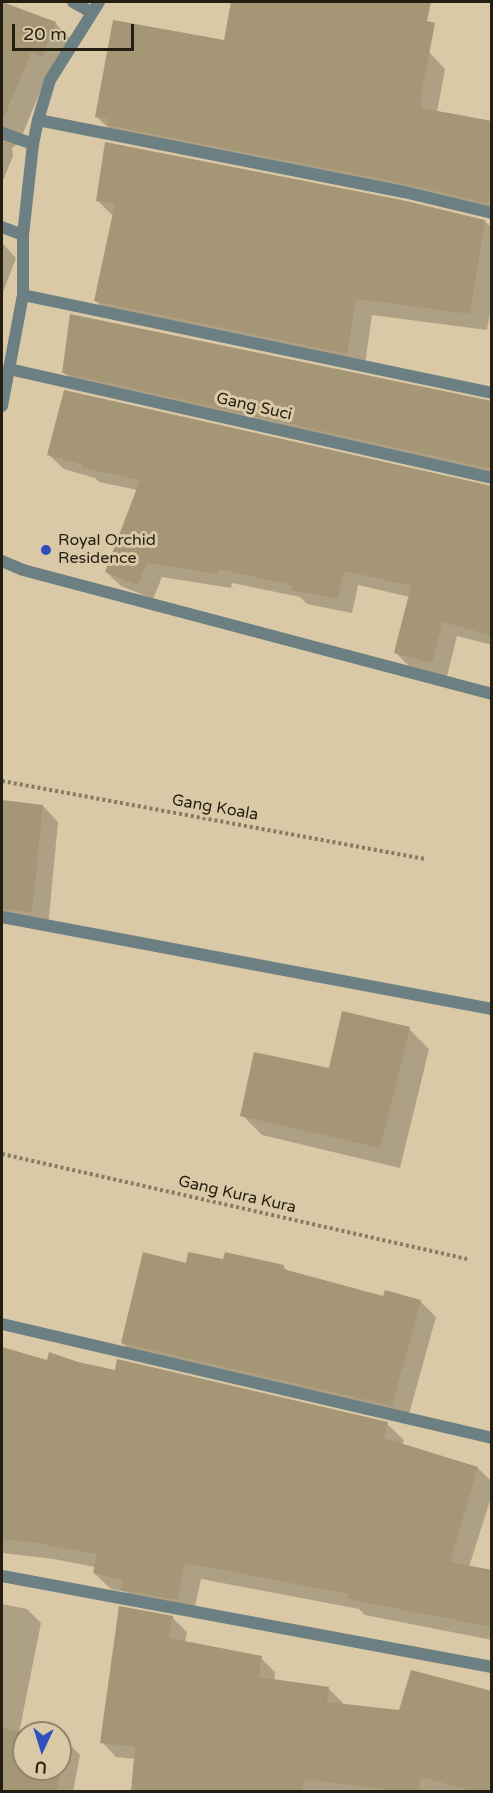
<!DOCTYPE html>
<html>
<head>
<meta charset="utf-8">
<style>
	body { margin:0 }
	#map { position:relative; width:493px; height:1793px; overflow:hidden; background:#d9c9a6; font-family:"Varela Round",sans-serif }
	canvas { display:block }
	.frame { position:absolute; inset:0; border:3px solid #241e11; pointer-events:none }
	.north { position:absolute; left:12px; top:1721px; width:60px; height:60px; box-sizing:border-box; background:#d9c9a6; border:2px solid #91856a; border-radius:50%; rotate:184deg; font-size:16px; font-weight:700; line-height:24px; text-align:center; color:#241e11 }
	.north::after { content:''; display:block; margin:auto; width:21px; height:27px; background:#2f4fbf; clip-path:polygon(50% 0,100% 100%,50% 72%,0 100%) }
	.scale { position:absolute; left:12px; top:24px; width:122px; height:27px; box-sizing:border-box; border:3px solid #241e11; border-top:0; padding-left:8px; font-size:18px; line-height:21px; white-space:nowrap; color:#241e11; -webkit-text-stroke:4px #d9c9a6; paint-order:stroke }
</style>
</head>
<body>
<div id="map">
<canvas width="493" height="1793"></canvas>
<div class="frame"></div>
<div class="north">U</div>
<div class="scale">20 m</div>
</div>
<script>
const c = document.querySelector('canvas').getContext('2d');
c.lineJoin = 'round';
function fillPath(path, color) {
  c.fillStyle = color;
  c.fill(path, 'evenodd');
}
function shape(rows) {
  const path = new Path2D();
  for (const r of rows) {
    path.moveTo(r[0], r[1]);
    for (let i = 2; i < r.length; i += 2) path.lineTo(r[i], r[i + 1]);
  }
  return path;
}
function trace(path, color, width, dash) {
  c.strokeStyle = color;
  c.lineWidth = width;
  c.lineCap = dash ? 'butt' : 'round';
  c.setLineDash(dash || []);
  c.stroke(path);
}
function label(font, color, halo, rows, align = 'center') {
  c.font = font + ' "Varela Round",sans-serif';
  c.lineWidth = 6;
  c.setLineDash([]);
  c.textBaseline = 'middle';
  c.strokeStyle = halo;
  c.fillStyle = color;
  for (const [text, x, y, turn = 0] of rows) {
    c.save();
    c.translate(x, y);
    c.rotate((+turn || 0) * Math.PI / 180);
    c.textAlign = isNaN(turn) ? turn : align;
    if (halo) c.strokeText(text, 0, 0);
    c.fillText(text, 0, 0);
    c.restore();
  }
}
fillPath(shape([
	[2,2,55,23,73,41,59,74,49,70,19,143,12,148,13,156,2,183],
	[232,2,390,2,387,48,429,52,445,69,437,112,492,122,492,216,113,133,96,116,225,41],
	[97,200,485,221,492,228,492,300,487,330,372,315,364,371,113,318,96,301,114,217],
	[2,243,16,258,2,295],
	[64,372,492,402,492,480,78,387],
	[49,455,492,487,492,645,457,636,447,676,410,667,396,653,410,597,358,585,352,613,307,604,300,597,232,583,231,588,162,577,153,599,121,586,106,572,138,490,99,482,95,478,64,469],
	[2,802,43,806,58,822,48,927,2,923],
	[409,1029,429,1049,400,1168,262,1135,242,1115],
	[224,1261,283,1266,289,1272,384,1298,386,1292,421,1302,436,1317,407,1421,138,1358,122,1343,188,1264],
	[6,1349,48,1362,77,1364,387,1424,404,1440,402,1445,478,1468,492,1482,492,1494,469,1567,492,1571,492,1640,365,1615,359,1609,201,1579,193,1616,139,1606,126,1592,111,1589,94,1573,95,1567,54,1559,2,1553,2,1365],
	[2,1604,27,1609,41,1623,19,1733,24,1734,24,1769,60,1769,60,1740,65,1740,80,1755,73,1792,2,1792],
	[120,1608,173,1618,187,1632,185,1643,261,1658,275,1672,274,1681,328,1688,343,1703,342,1705,400,1712,492,1693,492,1792,133,1792,136,1759,116,1757,102,1742]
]), '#0003');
fillPath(shape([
	[2,2,56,22,42,57,31,53,2,122],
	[231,2,431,2,427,21,435,23,420,102,422,103,421,108,492,121,492,184,488,204,406,184,107,125,108,119,95,117,113,20,224,40],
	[105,142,402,200,485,220,470,314,356,299,347,354,94,301,115,203,96,201],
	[70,314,492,401,492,469,62,373],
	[64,390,492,486,492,636,443,622,432,663,394,653,411,586,344,571,338,599,291,590,292,585,218,569,217,574,147,563,138,585,105,572,140,480,82,468,83,465,47,455],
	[2,800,43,805,32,912,2,909],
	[342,1011,410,1027,380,1148,240,1116,254,1052,329,1068],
	[143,1252,186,1263,188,1252,223,1259,225,1252,284,1265,283,1269,383,1296,385,1290,421,1300,392,1406,121,1343],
	[2,1347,47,1360,49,1352,78,1362,115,1370,117,1359,388,1422,384,1438,478,1467,450,1562,492,1570,492,1627,347,1599,348,1594,185,1563,177,1600,121,1590,123,1580,93,1573,97,1554,36,1543,2,1539],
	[119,1606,173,1616,169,1638,262,1656,259,1677,329,1687,327,1702,399,1710,411,1670,492,1691,492,1791,472,1791,421,1777,419,1791,396,1791,304,1779,303,1791,131,1791,135,1747,100,1743],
	[2,1728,30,1733,24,1733,24,1769,60,1769,60,1738,66,1739,57,1791,2,1791]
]), '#a59675');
trace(shape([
	[2,781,425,859],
	[2,1154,467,1259]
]), '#867a61', 4, [3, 3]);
trace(shape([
	[73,2,91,12],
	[38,120,404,192,492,213],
	[2,133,33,144],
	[2,227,23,235],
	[23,295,492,393],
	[9,369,492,478],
	[2,561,23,570,492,694],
	[2,917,492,1009],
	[2,1324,492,1438],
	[2,1576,492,1667]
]), '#6c7f82', 12);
trace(shape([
	[2,406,23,295,23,235,33,144,38,120,50,80,99,2]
]), '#6c7f82', 12);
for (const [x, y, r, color] of [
	[46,550,6,"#2f4fbf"]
]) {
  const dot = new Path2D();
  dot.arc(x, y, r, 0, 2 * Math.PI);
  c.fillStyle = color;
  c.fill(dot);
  trace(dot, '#d9c9a6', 2);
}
label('16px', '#241e11', '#d9c9a6', [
	["Gang Suci",254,407,13],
	["Gang Koala",215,808,10],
	["Gang Kura Kura",237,1195,13]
]);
label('16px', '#241e11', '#d9c9a6', [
	["Royal Orchid",58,541],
	["Residence",58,559]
], 'left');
</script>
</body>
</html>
